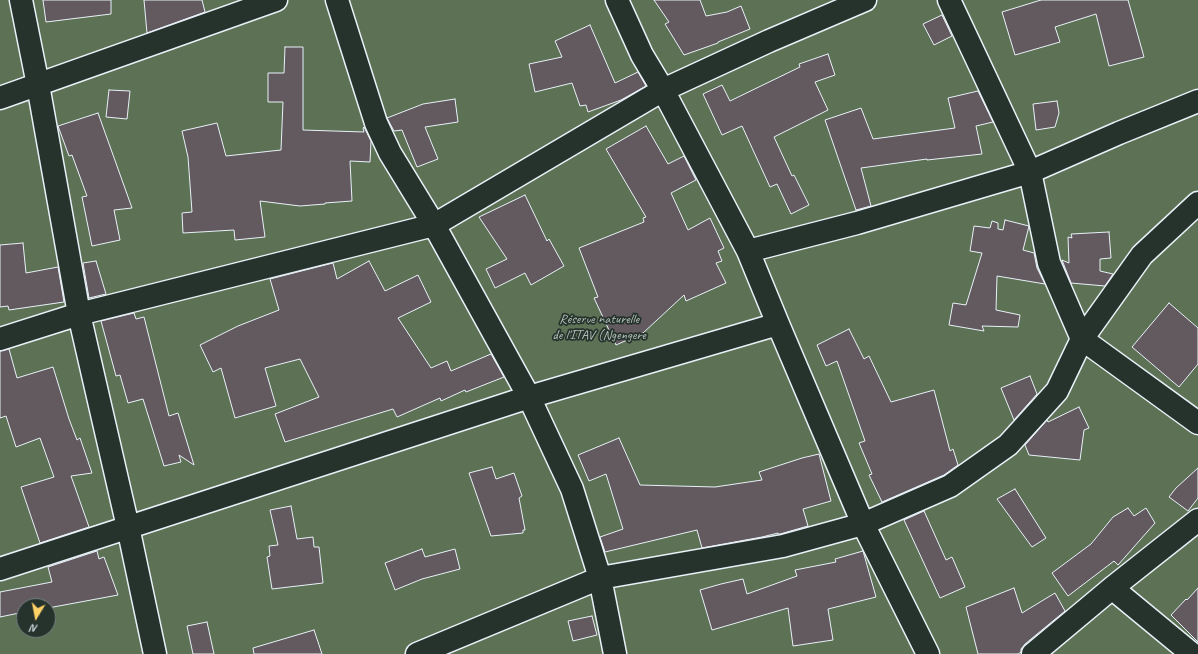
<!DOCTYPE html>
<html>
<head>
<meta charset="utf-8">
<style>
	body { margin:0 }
	#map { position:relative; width:1198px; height:654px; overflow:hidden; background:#323b37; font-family:Caveat,sans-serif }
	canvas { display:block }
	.north { position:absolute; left:16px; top:598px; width:40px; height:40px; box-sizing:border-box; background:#26332d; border:1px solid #747f7e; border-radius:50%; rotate:190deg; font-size:11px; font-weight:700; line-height:16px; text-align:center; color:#e8f1f8 }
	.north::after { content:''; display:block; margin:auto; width:14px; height:18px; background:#ffd166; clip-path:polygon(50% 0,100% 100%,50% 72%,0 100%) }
</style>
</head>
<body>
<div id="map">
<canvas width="1198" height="654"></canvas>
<div class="north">N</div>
</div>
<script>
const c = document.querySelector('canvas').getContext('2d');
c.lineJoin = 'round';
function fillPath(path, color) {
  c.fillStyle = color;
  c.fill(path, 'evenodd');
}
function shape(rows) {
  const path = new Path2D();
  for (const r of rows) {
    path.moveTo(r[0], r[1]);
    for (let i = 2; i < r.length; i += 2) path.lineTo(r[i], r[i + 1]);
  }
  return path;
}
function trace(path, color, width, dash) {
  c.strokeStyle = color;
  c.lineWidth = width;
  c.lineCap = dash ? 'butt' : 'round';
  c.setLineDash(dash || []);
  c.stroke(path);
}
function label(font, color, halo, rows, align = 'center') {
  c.font = font + ' Caveat,sans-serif';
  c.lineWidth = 3.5;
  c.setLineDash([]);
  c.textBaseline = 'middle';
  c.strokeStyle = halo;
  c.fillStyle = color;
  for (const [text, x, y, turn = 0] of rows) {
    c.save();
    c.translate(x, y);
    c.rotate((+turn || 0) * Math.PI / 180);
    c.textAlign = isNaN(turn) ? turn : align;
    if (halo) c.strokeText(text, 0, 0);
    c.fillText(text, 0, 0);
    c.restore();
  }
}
fillPath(shape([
	[0,0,1198,0,1198,654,0,654],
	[24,606,48,606,48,630,24,630]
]), '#5d7155');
const building = shape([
	[43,0,111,0,111,14,46,22,43,0],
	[144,0,202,0,205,12,147,33,144,0],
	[654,0,700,0,706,16,727,12,741,6,750,29,718,42,718,43,684,55,665,24,669,22,654,0],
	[1041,0,1128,0,1144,57,1109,66,1096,14,1055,27,1060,42,1015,55,1002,12,1041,0],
	[942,15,952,36,934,45,923,24,942,15],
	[590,25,615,83,638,72,646,86,621,100,588,112,586,105,580,106,572,83,535,92,529,64,562,57,555,41,590,25],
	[285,47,303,47,303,130,364,132,363,128,364,127,371,141,370,162,350,161,352,201,325,203,325,204,300,206,260,201,265,237,235,240,234,230,183,233,182,213,192,212,188,157,182,131,217,123,226,156,281,150,283,102,268,102,268,73,284,73,285,47],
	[828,54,835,75,815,82,828,110,774,137,792,176,794,175,809,205,791,214,777,184,770,187,742,126,722,135,703,94,722,85,730,101,800,67,799,64,828,54],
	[109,90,130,91,127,119,106,117,109,90],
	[978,91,993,122,976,126,982,154,927,160,927,159,861,168,871,206,856,210,825,120,861,108,873,139,955,128,948,98,978,91],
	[455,99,458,122,425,127,438,159,417,167,402,130,394,131,387,118,423,104,455,99],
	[1057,101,1059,113,1055,127,1036,130,1033,104,1057,101],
	[98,113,132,208,114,210,120,240,92,246,82,197,87,196,72,155,69,156,58,126,98,113],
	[646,126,668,164,684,156,696,180,671,193,688,230,710,218,724,248,718,251,722,261,716,263,726,283,686,301,684,295,643,333,616,345,594,298,598,297,579,248,644,222,643,218,646,217,606,149,646,126],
	[525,195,547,241,549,239,564,266,531,285,525,273,495,288,486,269,507,259,479,217,525,195],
	[1005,220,1029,226,1023,250,1034,253,1037,268,1045,284,997,276,996,310,1020,315,1018,327,982,326,984,331,949,325,953,303,966,305,982,253,970,251,974,226,990,228,992,221,998,223,998,229,1003,230,1005,220],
	[1109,232,1111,258,1100,259,1100,271,1113,274,1105,286,1071,283,1062,260,1069,263,1068,237,1072,238,1071,234,1109,232],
	[23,243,26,273,58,267,64,302,9,310,8,306,0,307,0,245,23,243],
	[96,261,106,294,89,298,83,263,96,261],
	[369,261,385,291,418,275,431,302,398,318,431,368,447,361,451,371,491,354,504,377,466,392,465,390,441,401,440,398,397,417,393,409,285,442,275,414,319,397,300,359,265,368,276,406,235,418,221,368,213,372,200,345,238,326,279,310,270,279,333,263,337,279,369,261],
	[1169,303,1198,328,1198,364,1179,387,1132,347,1169,303],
	[134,313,136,319,144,317,169,416,178,413,194,465,179,455,181,462,164,466,143,399,128,403,120,375,116,376,101,321,134,313],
	[849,329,864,359,869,356,891,402,934,390,950,451,953,449,958,465,944,475,882,502,869,475,872,474,859,443,865,441,837,361,826,366,817,345,849,329],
	[9,349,17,378,53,367,69,419,77,440,80,438,92,473,71,476,89,527,40,543,21,487,54,477,40,438,16,447,6,416,0,418,0,351,9,349],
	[1030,376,1037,394,1014,420,1001,388,1030,376],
	[1079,407,1089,428,1084,430,1080,460,1029,455,1025,445,1047,420,1048,422,1079,407],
	[619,438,640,485,715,487,762,480,759,472,802,458,819,454,831,501,803,509,808,526,780,534,778,534,778,533,762,537,702,548,697,530,605,552,600,537,623,529,606,474,589,481,578,455,619,438],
	[492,467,496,479,514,473,522,496,519,498,525,530,523,530,523,533,491,536,469,473,492,467],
	[1198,468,1198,498,1188,511,1169,497,1176,488,1198,468],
	[1015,489,1046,538,1032,547,997,499,1015,489],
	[291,506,297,539,313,537,314,547,319,547,323,583,272,589,267,557,270,556,269,546,278,545,270,510,291,506],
	[1128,508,1134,516,1146,508,1155,523,1118,565,1114,561,1068,596,1052,573,1091,544,1113,517,1128,508],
	[924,511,946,560,952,557,965,587,940,598,904,520,924,511],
	[422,549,425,557,455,549,460,569,422,579,395,590,385,563,422,549],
	[97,551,99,559,104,557,118,595,48,608,48,606,24,606,24,612,0,617,0,592,52,582,48,567,97,551],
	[863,551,876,597,828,609,833,640,793,646,788,608,712,630,700,590,721,584,743,579,747,594,797,576,795,570,836,562,835,559,863,551],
	[1014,588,1022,613,1055,593,1065,611,1025,644,1021,649,1021,652,1018,654,978,654,966,607,1014,588],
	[1198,588,1198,642,1171,615,1186,599,1187,600,1198,588],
	[592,616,597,635,573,641,568,621,592,616],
	[207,622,214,654,193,654,187,626,207,622],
	[314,630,322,654,254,654,253,648,314,630]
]);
fillPath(building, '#635a60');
trace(building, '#e8f1f8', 1);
const street = shape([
	[21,0,38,85,79,314,128,527,155,654],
	[337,0,376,123,390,153,434,225,529,397,572,489,600,578,615,654],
	[617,0,642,55,663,90,748,251,778,324,863,524,928,654],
	[949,0,1030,172,1049,263,1082,339,1198,423],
	[0,98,276,0],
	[748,251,857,223,1030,172,1119,133,1198,101],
	[0,339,79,314,434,225,663,90,769,41,865,0],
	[0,569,529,397,778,324],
	[1112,588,1192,654],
	[417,654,600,578,783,546,863,524,950,486,1008,445,1057,391,1082,339,1142,255,1198,203],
	[1033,654,1112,588,1198,520]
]);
trace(street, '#e8f1f8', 25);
trace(street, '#26332d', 22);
label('14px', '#b0beb7', '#26332d', [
	["Réserve naturelle",599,319],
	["de l'ITAV (Ngengere",599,335]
]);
</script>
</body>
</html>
